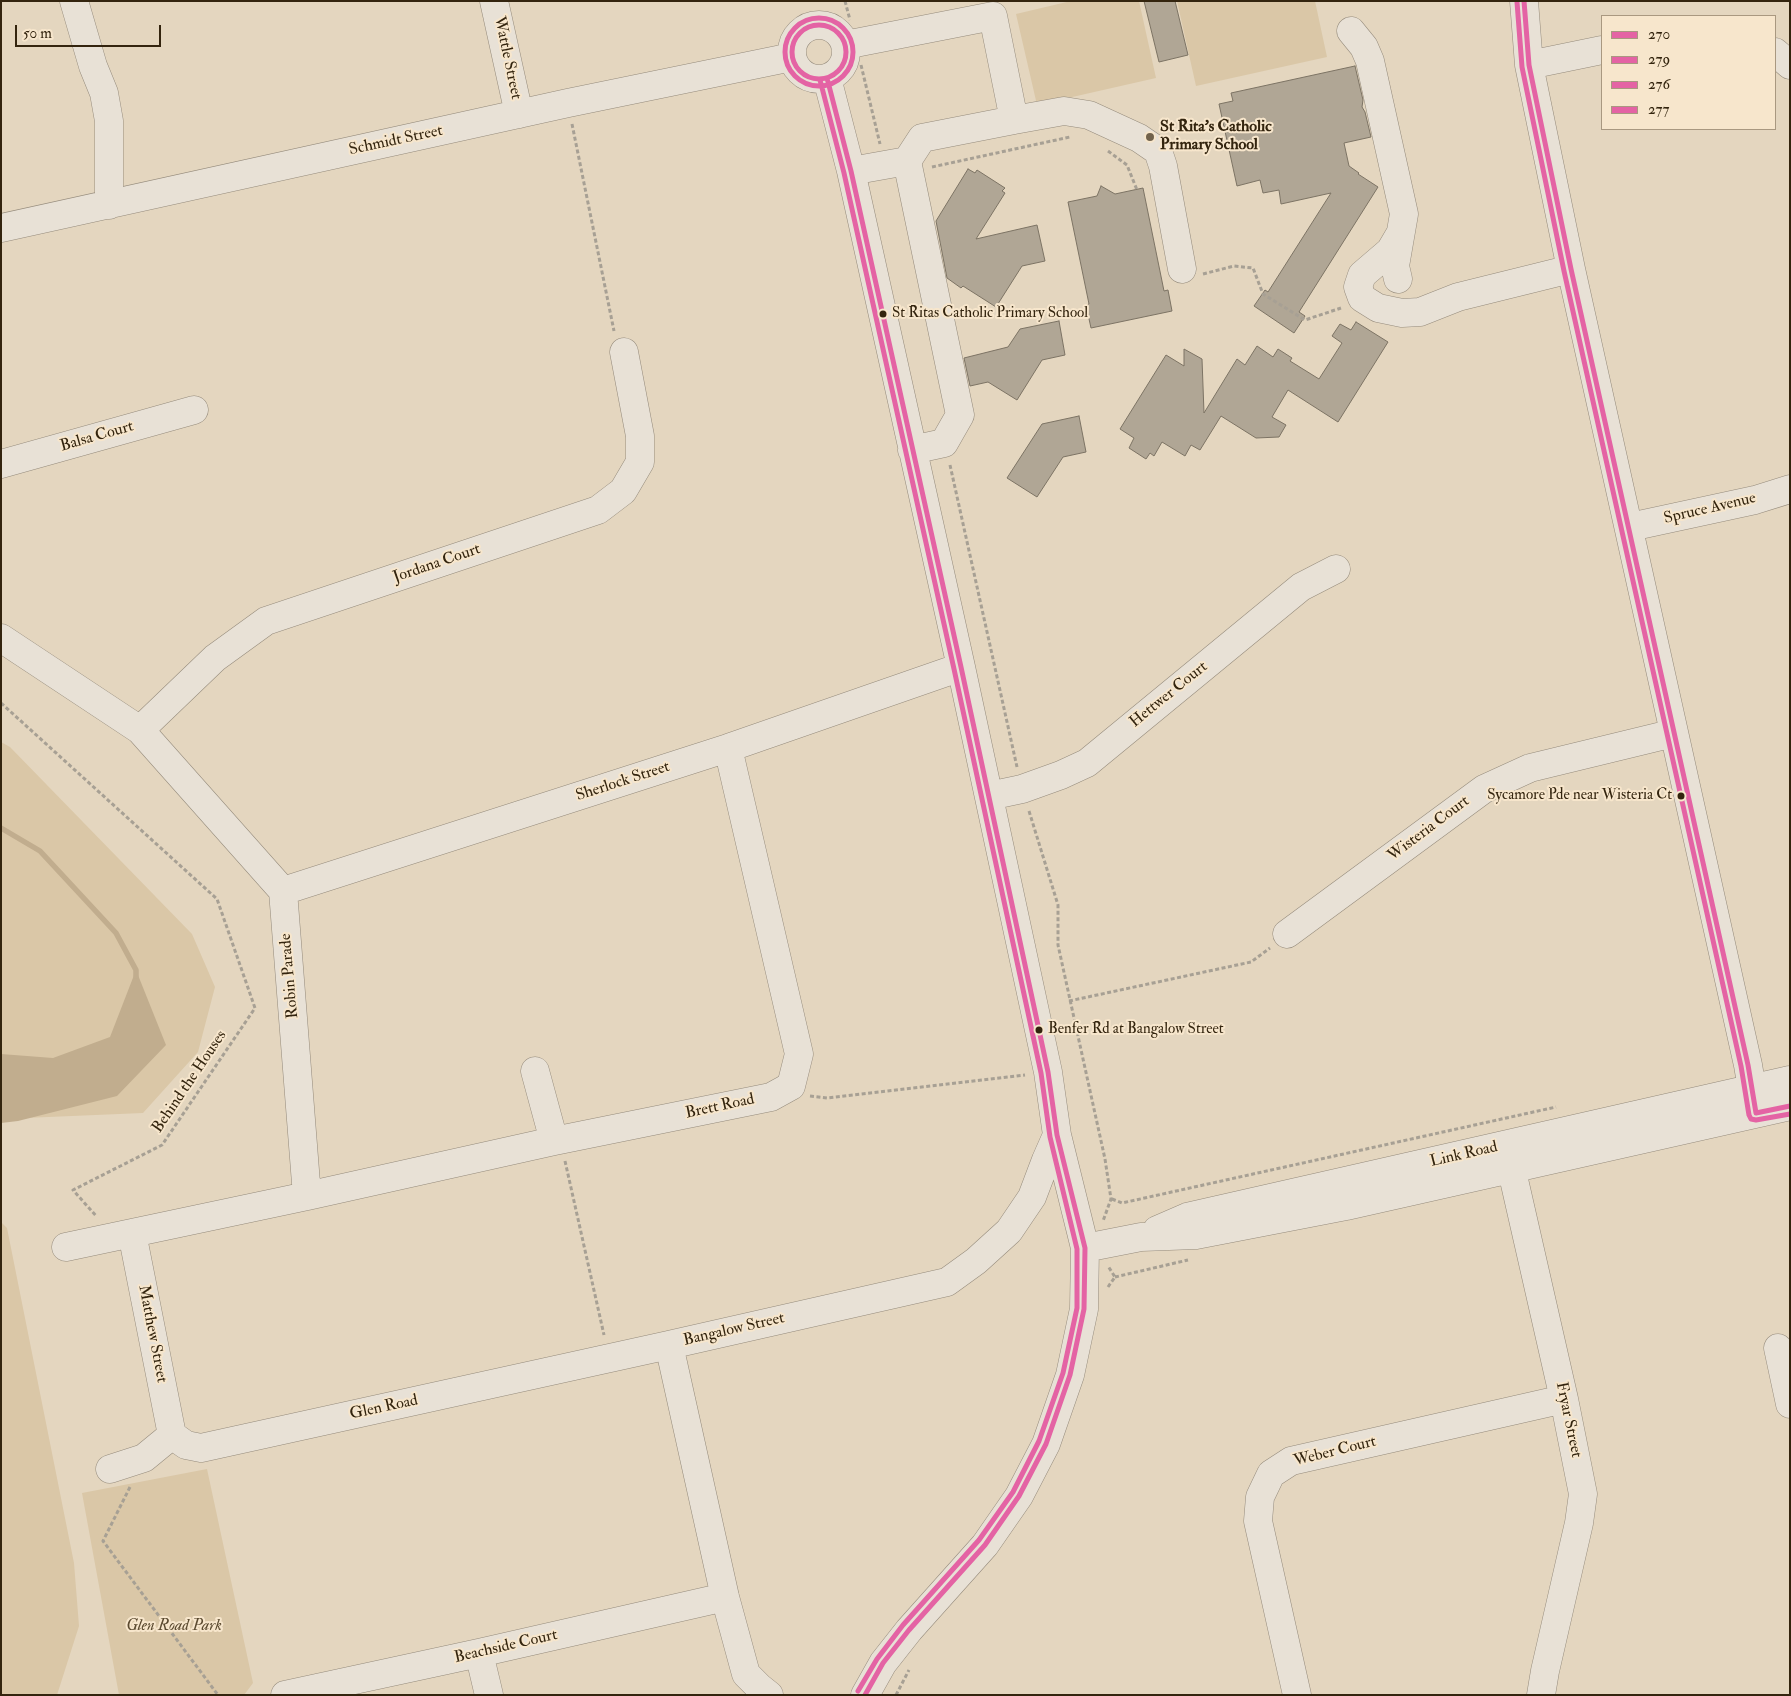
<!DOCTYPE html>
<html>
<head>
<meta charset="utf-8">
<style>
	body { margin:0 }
	#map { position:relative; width:1791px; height:1696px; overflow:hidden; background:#e4d6bf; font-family:"IM FELL Double Pica",serif }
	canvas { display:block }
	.frame { position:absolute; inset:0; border:2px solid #33240e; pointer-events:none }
	.legend { position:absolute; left:1601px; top:15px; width:175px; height:115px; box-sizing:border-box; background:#f7e6cc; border:1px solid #a99880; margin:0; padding:6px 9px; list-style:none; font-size:15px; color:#33240e }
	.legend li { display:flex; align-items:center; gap:10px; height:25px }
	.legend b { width:25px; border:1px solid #a99880 }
	.scale { position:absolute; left:15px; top:25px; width:146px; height:22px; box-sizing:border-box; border:2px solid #33240e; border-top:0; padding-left:6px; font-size:15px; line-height:18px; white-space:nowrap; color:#33240e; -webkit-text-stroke:4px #f7e6cc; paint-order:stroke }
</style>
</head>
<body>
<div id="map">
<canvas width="1791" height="1696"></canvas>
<div class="frame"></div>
<ul class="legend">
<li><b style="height:6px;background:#e463a4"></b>270</li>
<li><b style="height:6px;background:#e463a4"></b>279</li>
<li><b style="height:6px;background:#e463a4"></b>276</li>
<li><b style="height:6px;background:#e463a4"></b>277</li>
</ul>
<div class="scale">50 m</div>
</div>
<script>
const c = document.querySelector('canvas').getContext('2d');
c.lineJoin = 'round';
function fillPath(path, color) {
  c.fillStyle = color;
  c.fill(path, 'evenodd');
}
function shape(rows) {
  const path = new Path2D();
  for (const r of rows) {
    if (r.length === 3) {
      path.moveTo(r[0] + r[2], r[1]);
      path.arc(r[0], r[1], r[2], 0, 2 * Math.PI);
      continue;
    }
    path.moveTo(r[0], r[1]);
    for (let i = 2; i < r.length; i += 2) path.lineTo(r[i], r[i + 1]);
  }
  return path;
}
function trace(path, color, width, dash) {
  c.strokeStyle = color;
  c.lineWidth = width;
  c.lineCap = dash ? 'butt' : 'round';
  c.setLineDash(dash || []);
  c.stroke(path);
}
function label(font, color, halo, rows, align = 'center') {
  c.font = font + ' "IM FELL Double Pica",serif';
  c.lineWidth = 4;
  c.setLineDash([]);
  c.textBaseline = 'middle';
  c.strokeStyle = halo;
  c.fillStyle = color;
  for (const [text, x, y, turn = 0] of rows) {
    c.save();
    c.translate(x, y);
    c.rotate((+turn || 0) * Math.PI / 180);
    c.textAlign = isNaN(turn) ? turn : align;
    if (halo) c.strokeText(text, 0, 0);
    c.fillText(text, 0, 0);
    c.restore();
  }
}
fillPath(shape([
	[1071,1,1139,1,1156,78,1037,105,1016,14],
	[1177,1,1315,1,1327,57,1196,86],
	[1,742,10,747,192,934,215,987,198,1052,143,1113,1,1119],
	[1,1222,7,1228,74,1563,79,1626,57,1695,1,1695],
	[207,1469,253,1683,244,1695,119,1695,82,1493]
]), '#dac7a7');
fillPath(shape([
	[136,970,166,1045,117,1096,18,1121,1,1123,1,1054,53,1058,110,1037]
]), '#c1ad8e');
trace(shape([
	[1,828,40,851,116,933,136,970,136,976]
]), '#c1ad8e', 5.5);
const building = shape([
	[1144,1,1175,1,1188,55,1159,62,1144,1],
	[1355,66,1363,100,1362,107,1365,112,1371,137,1344,143,1349,166,1359,173,1358,174,1378,187,1299,312,1305,316,1294,333,1254,306,1265,290,1268,292,1331,193,1281,204,1279,190,1263,193,1260,180,1237,186,1219,104,1233,101,1231,93,1355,66],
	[968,169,975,173,977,170,1005,188,1002,191,1005,193,976,239,1037,225,1045,261,1022,266,996,307,963,286,961,288,947,278,936,221,968,169],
	[1101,186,1115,194,1143,188,1164,291,1168,290,1172,311,1091,328,1086,305,1089,304,1068,202,1097,196,1101,186],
	[1059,321,1065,355,1042,360,1017,400,988,382,970,386,964,358,1008,347,1020,329,1059,321],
	[1356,322,1388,342,1338,422,1288,390,1272,417,1286,425,1279,437,1256,438,1221,416,1200,450,1191,445,1185,456,1162,442,1154,456,1150,453,1146,459,1129,448,1134,438,1120,429,1166,355,1184,366,1184,349,1202,359,1204,413,1237,359,1245,365,1257,346,1273,357,1278,349,1292,358,1290,361,1319,379,1342,343,1332,336,1340,324,1351,330,1356,322],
	[1079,416,1086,452,1063,457,1037,497,1007,478,1042,424,1079,416]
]);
fillPath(building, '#b0a695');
trace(building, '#7c7364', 1);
const minor = shape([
	[74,1,93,66,104,93,109,121,109,205],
	[494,1,519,114],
	[1524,1,1529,65,1571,269,1748,1065,1756,1113],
	[819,52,27],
	[1351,31,1364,47,1370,61,1404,214,1395,266,1398,279],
	[845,45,993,16,1014,120,922,138,907,161,960,415,944,443,912,450],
	[1775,52,1790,65],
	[1529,65,1602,50],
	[827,78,851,171,961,667,1048,1072,1057,1135,1085,1248,1084,1309,1070,1375,1046,1444,1019,1496,985,1545,909,1630,883,1663,865,1695],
	[1014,120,1064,111,1089,115,1139,138,1158,151,1163,166,1182,269],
	[851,171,907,161],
	[1,228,568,103,792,57],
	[1400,234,1390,251,1362,275,1358,287,1362,298,1378,308,1402,313,1420,312,1458,297,1571,269],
	[1,464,194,410],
	[1630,527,1755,500,1790,489],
	[1,638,140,730,283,891,307,1196,66,1247],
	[140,730,215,658,266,621,598,510,623,491,640,462,640,436,624,352],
	[989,796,1022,789,1061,775,1087,763,1301,587,1336,569],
	[283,891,728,748,961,667],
	[1287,934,1484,789,1530,768,1674,733],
	[535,1071,554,1141],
	[1507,1149,1564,1399,1583,1494,1579,1523,1545,1671,1541,1695],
	[307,1196,554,1141,771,1097,791,1086,799,1054,728,748],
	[1157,1230,1187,1217,1790,1080],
	[132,1233,172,1435],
	[1085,1248,1141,1237,1196,1235,1346,1206,1790,1106],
	[1778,1348,1790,1404],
	[110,1469,144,1458,172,1435,186,1445,201,1448,669,1345],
	[479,1653,489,1695],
	[285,1695,479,1653,725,1597],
	[769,1695,759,1687,746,1674,725,1597,669,1345,947,1282,976,1261,1009,1231,1032,1197,1046,1160,1057,1135],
	[1297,1695,1258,1521,1260,1497,1271,1474,1291,1461,1564,1399]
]);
trace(minor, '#958b7c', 29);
trace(shape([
	[845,1,850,20],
	[861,65,880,144],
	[572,124,614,331],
	[1108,151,1127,165,1137,190],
	[932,167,1070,137],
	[1203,274,1234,266,1253,268,1263,294,1305,320,1341,308],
	[950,465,1017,767],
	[1,703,217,899,255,1008,162,1145,73,1190,97,1217],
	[1029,811,1058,905,1058,945,1105,1159,1111,1199,1103,1221],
	[1069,1001,1251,962,1270,948],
	[810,1096,827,1098,1025,1075],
	[565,1161,604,1335],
	[1112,1199,1122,1203,1556,1107],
	[1115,1277,1188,1260],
	[1108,1287,1115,1277,1108,1266],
	[130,1487,103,1541,218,1695],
	[896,1695,909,1670]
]), '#a7a094', 3, [4, 2.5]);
trace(minor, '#e8e1d6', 28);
trace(shape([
	[819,52,27],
	[827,78,851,171,961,667,1048,1072,1057,1135,1085,1248,1084,1309,1070,1375,1046,1444,1019,1496,985,1545,909,1630,883,1663,865,1695]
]), '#e463a4', 5);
trace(shape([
	[819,52,34],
	[820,80,844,173,954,669,1041,1073,1050,1137,1077,1249,1077,1308,1063,1373,1039,1441,1013,1492,979,1540,903,1625,877,1659,858,1691]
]), '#e463a4', 5);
trace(shape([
	[1524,1,1529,65,1571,269,1748,1065,1756,1113,1790,1106]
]), '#e463a4', 5);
trace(shape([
	[1517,2,1522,67,1564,271,1741,1066,1749,1115,1751,1119,1756,1120,1790,1114]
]), '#e463a4', 5);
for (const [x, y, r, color] of [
	[1150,137,5,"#71624c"],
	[883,314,4.5,"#33240e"],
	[1681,796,4.5,"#33240e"],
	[1039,1030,4.5,"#33240e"]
]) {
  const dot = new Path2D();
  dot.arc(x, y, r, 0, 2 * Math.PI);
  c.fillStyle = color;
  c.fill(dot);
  trace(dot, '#f7e6cc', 2);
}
label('15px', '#33240e', '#f7e6cc', [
	["St Ritas Catholic Primary School",892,314],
	["Sycamore Pde near Wisteria Ct",1672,796,"right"],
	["Benfer Rd at Bangalow Street",1048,1030]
], 'left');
label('16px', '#33240e', '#f7e6cc', [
	["Wattle Street",507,58,78],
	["Schmidt Street",396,141,-12],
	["Balsa Court",97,437,-16],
	["Spruce Avenue",1710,509,-13],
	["Jordana Court",437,564,-19],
	["Hettwer Court",1169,695,-39],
	["Sherlock Street",623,782,-18],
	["Wisteria Court",1429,829,-37],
	["Robin Parade",290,976,-95],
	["Behind the Houses",190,1082,-56],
	["Brett Road",720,1107,-12],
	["Link Road",1464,1155,-13],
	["Bangalow Street",734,1330,-13],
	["Matthew Street",152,1334,79],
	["Glen Road",384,1408,-12],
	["Fryar Street",1568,1420,78],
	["Weber Court",1335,1452,-14],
	["Beachside Court",506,1647,-13]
]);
label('bold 16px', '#33240e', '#f7e6cc', [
	["St Rita's Catholic",1160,128],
	["Primary School",1160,146]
], 'left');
label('italic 16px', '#5b4a30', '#f7e6cc', [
	["Glen Road Park",174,1627]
]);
</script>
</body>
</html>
